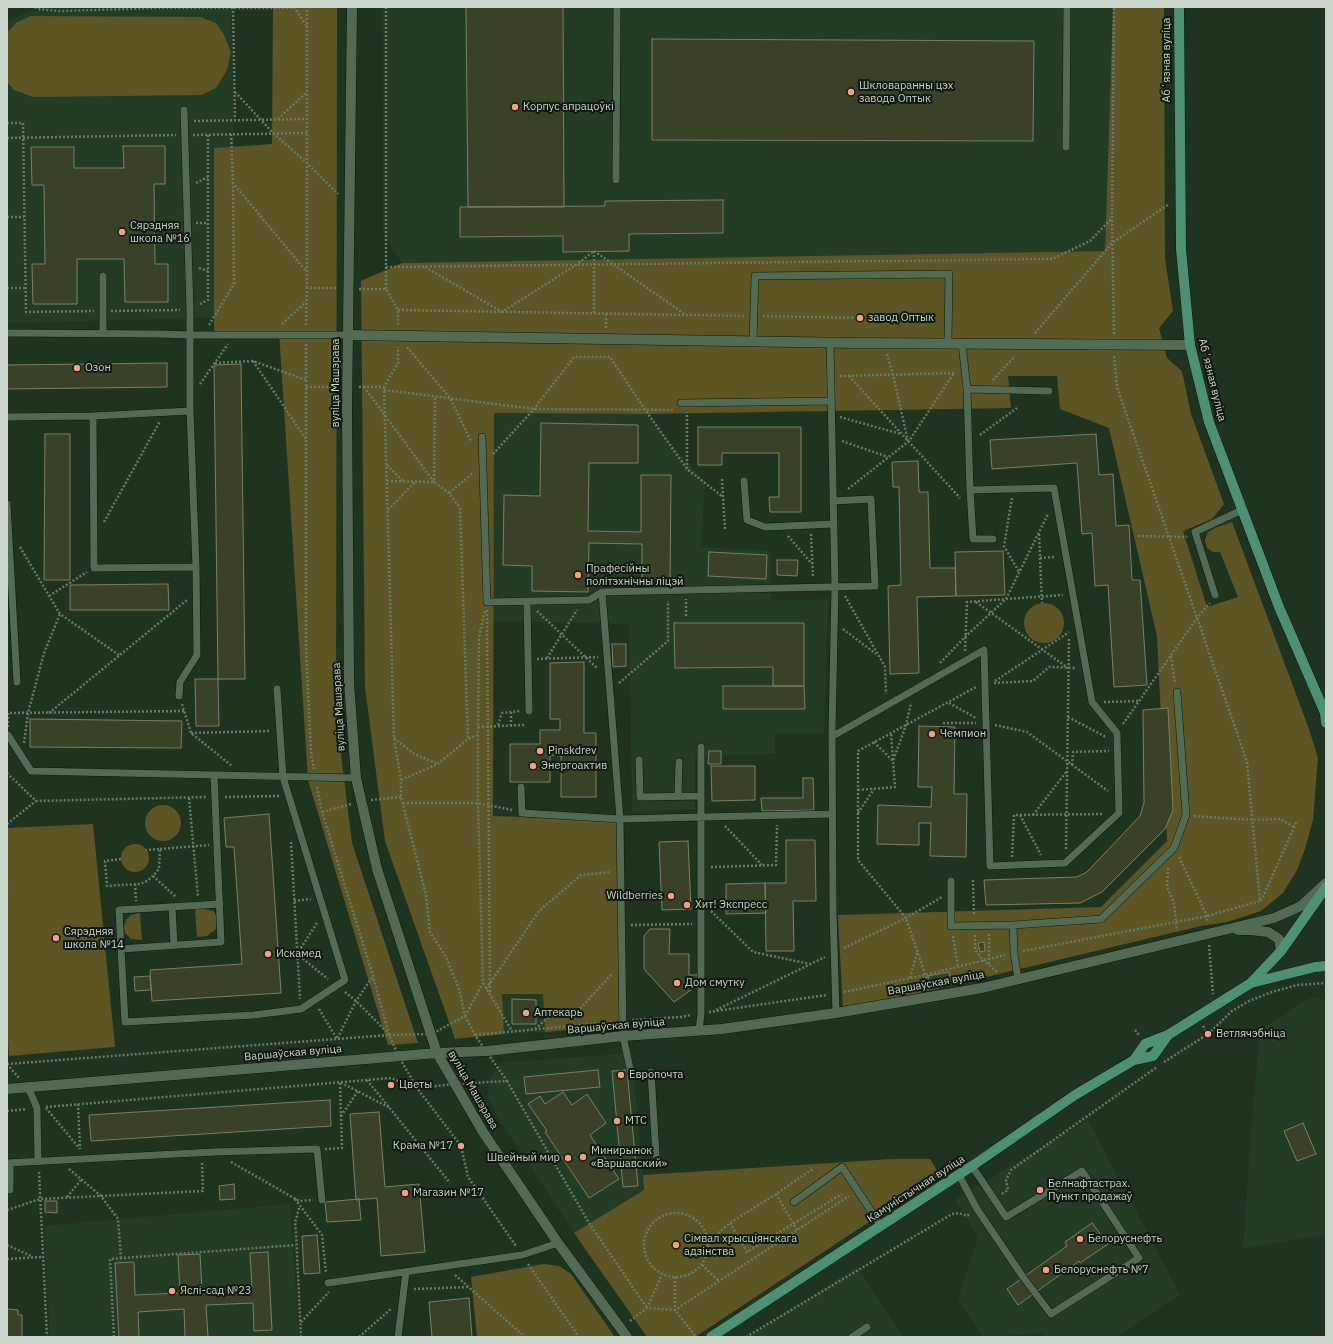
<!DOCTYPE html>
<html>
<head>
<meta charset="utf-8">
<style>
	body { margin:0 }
	#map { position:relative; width:1333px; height:1344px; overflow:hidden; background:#1f341f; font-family:"IBM Plex Sans",sans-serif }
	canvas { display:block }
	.frame { position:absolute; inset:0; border:8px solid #c8d5c8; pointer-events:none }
</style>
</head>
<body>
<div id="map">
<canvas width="1333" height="1344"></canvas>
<div class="frame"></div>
</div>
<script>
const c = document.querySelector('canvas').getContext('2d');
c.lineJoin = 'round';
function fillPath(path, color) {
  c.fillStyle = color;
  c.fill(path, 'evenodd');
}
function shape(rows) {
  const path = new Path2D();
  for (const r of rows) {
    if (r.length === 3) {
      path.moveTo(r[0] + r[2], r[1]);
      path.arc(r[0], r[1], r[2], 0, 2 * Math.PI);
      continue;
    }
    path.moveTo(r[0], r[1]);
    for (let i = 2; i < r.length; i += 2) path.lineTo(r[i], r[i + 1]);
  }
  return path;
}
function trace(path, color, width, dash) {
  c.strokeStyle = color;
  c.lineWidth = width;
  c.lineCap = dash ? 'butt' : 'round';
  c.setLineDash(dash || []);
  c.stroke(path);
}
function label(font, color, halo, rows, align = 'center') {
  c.font = font + ' "IBM Plex Sans",sans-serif';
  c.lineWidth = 4;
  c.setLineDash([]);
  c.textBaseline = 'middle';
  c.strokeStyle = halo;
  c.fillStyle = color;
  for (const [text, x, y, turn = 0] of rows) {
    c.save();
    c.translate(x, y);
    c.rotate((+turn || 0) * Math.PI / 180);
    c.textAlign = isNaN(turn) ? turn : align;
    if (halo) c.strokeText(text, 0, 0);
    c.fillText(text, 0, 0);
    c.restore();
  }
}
fillPath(shape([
	[382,7,1113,7,1105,251,402,263,383,235],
	[231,9,238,317,7,323,7,21,30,11],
	[425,372,643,373,645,414,705,482,701,547,771,551,771,600,828,599,824,733,775,734,775,754,695,756,695,809,632,812,629,624,494,621,493,768],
	[502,994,543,994,545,1032,504,1034],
	[1309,998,1326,1000,1326,1235,1243,1248,1252,1119,1260,1030],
	[632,1053,644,1190,574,1233,501,1123,487,1095,490,1078,501,1063],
	[1088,1120,1180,1295,1116,1337,1047,1337,1044,1333,983,1337,958,1299,978,1237,955,1199],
	[290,1204,299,1337,50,1337,44,1226],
	[857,1267,903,1337,748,1337]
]), '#223d23');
fillPath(shape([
	[273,7,337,7,336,713,352,843,418,1043,388,1045,308,780,279,331,214,332,214,148,272,144],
	[1113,7,1164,7,1165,259,1173,311,1159,328,1167,358,1182,371,1191,414,1224,504,1212,519,1183,531,1207,607,1238,597,1220,552,1213,552,1207,548,1205,540,1208,532,1215,528,1232,522,1309,729,1318,758,1313,820,1305,849,1297,870,1283,893,1261,911,1227,922,1201,926,843,1011,838,915,1101,907,1167,841,1157,636,1109,428,1060,409,1057,376,1008,376,1011,408,645,414,494,413,493,816,620,820,623,1025,545,1032,543,994,502,994,504,1034,455,1039,385,841,365,687,361,281,402,263,1105,251],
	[31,16,200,17,216,23,223,33,231,52,227,70,216,88,202,95,33,97,14,90,7,82,7,33,17,22],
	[1044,623,20],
	[163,823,18],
	[93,824,115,1047,9,1056,7,1023,7,828],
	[135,858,14],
	[195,909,204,909,214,911,218,921,216,929,207,936,197,937],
	[140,913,142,940,131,939,125,933,124,927,126,920,131,915],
	[893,1159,930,1159,940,1175,695,1337,647,1337,574,1233,644,1190,643,1175],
	[544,1264,559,1266,571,1274,615,1337,477,1337,471,1277]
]), '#5d5524');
const building = shape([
	[466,7,563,7,564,207,468,207,466,7],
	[652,39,1034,41,1033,141,652,140,652,39],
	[123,146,165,146,165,184,154,184,155,264,168,264,168,302,125,302,124,259,77,259,77,304,33,304,32,264,45,264,44,185,32,185,31,147,74,147,74,168,124,168,123,146],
	[723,200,723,233,629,234,629,251,563,252,563,236,460,237,460,207,605,206,605,201,723,200],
	[167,363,167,387,7,389,7,365,167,363],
	[241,364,245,679,218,679,214,365,241,364],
	[541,423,638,425,638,463,589,463,588,531,641,532,641,475,671,475,670,587,642,587,642,544,589,543,588,592,532,591,532,566,503,565,504,495,540,496,541,423],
	[698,427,801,427,801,512,770,512,769,497,779,497,779,453,722,453,722,465,698,465,698,427],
	[45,434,70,434,70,580,44,580,45,434],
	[1096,434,1099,475,1113,474,1116,526,1129,525,1132,580,1140,580,1147,685,1114,687,1108,585,1095,586,1092,533,1082,534,1077,463,992,469,990,440,1096,434],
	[918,461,919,492,928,492,930,568,955,568,956,596,917,597,919,673,890,674,888,586,901,585,899,487,893,487,892,462,918,461],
	[1003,551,1005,595,956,596,955,552,1003,551],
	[709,552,767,555,766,579,708,576,709,552],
	[777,560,798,560,797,576,777,575,777,560],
	[168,584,169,610,70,610,70,585,168,584],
	[674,623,804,623,804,686,773,686,773,667,675,668,674,623],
	[612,644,626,644,626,666,613,667,612,644],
	[584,662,584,733,596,733,596,797,561,797,561,756,550,755,550,782,510,782,510,744,540,744,540,730,560,730,560,719,550,719,550,663,584,662],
	[195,679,218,679,219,726,196,726,195,679],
	[723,686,804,686,805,709,723,709,723,686],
	[1168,708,1173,810,1165,829,1102,892,1080,903,986,905,984,880,1077,877,1087,872,1140,816,1144,803,1143,710,1168,708],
	[30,719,182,721,181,748,30,747,30,719],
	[919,726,955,727,954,794,967,794,966,857,930,856,931,823,919,823,919,845,877,844,878,805,931,807,932,787,918,787,919,726],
	[709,751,721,751,721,764,708,764,709,751],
	[711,766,755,766,755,800,712,801,711,766],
	[803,778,813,778,814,810,762,811,761,798,803,798,803,778],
	[269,814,281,993,152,1001,150,970,242,964,234,847,226,847,224,818,269,814],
	[786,840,815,840,816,901,793,901,794,951,766,951,765,883,786,883,786,840],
	[688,841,691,909,662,910,659,842,688,841],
	[765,883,766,913,726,914,726,884,765,883],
	[650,929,670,929,669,954,689,954,689,975,698,975,698,985,674,1002,644,969,644,936,650,929],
	[984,942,985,951,980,952,978,943,984,942],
	[949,972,951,983,931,987,928,976,949,972],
	[150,976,151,990,135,991,134,977,150,976],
	[512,999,536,1000,536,1024,512,1024,512,999],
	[598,1070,600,1087,526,1094,524,1077,598,1070],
	[627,1070,638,1186,623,1187,612,1071,627,1070],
	[563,1092,572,1105,587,1094,606,1123,590,1135,619,1179,589,1198,545,1132,547,1131,528,1104,540,1096,545,1104,563,1092],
	[330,1100,331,1126,91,1141,89,1115,330,1100],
	[379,1112,385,1187,419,1184,425,1252,381,1256,377,1198,356,1200,350,1114,379,1112],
	[1303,1123,1316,1154,1297,1161,1284,1131,1303,1123],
	[234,1184,235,1199,220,1200,219,1186,234,1184],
	[359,1199,361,1220,327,1222,325,1202,359,1199],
	[45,1201,57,1201,57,1213,45,1212,45,1201],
	[1092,1223,1108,1244,1080,1263,1079,1261,1018,1305,1007,1289,1067,1246,1065,1242,1092,1223],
	[317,1235,320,1273,304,1274,302,1236,317,1235],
	[268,1252,272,1330,254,1331,253,1303,206,1305,208,1337,185,1337,184,1309,138,1312,139,1337,119,1337,115,1263,134,1262,135,1295,180,1293,178,1255,200,1254,202,1290,252,1287,250,1253,268,1252],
	[469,1298,472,1337,432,1337,429,1302,469,1298],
	[7,1309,18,1310,18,1315,22,1315,22,1337,7,1337,7,1309]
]);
fillPath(building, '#394226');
trace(building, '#798364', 1);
const lane = shape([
	[1066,147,1067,7],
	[616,180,617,7],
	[103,276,103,333],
	[7,333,161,334,190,335,348,335],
	[753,341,755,276,949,274,948,343],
	[830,342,835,587,832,730,833,912,836,1013],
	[967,389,1049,391],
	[681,403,831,401],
	[93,416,94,568,196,567],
	[7,417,93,416,190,411],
	[482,437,487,602,589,600,602,592,875,586,871,499,833,501],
	[744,481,747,520,765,527,834,524],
	[970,490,973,539,993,539],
	[7,504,17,682],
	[602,592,620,819,623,1036,631,1073],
	[1215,595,1195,532,1242,510],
	[527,601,529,711],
	[179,696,180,682,197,655,196,567,190,411,190,310,184,110],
	[8,735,31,771,356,778],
	[833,736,984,650,990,866,1065,863,1119,813,1117,733,1092,702,1054,488,970,490,967,389,962,343],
	[639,760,640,797,701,796],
	[214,775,221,942,121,949,125,1022,254,1015,301,1009,345,980,283,777,277,689],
	[521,787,522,813,620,819,832,814],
	[678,796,679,762],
	[951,881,951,926,1013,925],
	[172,907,174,945],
	[121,949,119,910,220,904],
	[1018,979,1014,953,1013,925,1101,919,1174,848,1186,815,1177,692],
	[699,1031,701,1013,701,747],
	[651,1072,656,1155],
	[28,1087,37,1108,38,1162],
	[7,1163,214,1152,317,1149,322,1200],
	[10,1163,10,1190],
	[959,1175,977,1209,1023,1277,1051,1314,1139,1258,1082,1171,1006,1217,972,1166],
	[794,1202,842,1167,881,1226],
	[328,1283,522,1255,558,1243],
	[398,1337,406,1272],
	[852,1337,867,1327]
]);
const street = shape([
	[348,335,857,343,1190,345]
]);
const secondary = shape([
	[352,7,347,409,349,683,356,778,377,869,437,1053,483,1132,558,1243,627,1337],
	[1238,930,1251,930,1268,932,1279,939,1281,951],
	[7,1089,437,1053,487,1051,623,1036,722,1029,836,1013,982,988,1274,918,1301,906,1326,883]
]);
const primary = shape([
	[1179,7,1181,249,1190,345,1209,422,1279,607,1325,713,1326,723],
	[1251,983,1315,967,1326,966],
	[1134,1060,1145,1044,1168,1035,1251,983,1281,951,1326,887],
	[711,1337,972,1166,1075,1095,1134,1060,1153,1056,1168,1035]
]);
trace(lane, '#071b08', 8);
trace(street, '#071b08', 11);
trace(secondary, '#071b08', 11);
trace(primary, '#071b08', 11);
trace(shape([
	[35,7,38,9,61,11,157,8,294,8],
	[233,7,235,120],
	[294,7,307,26],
	[386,7,386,289],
	[235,92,273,133,306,162,338,194],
	[278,119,307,92],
	[194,121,307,119],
	[7,123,23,123,26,312,94,311],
	[231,134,233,183,306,271],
	[193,135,307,133],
	[7,138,176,135],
	[196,183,208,177],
	[7,217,24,217],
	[196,223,208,223],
	[594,251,686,315],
	[386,267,1052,259,1090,241,1112,218],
	[425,267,502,312,576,265,594,251],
	[199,268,208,271],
	[7,288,25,288],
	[307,288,307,7],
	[359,289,386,289,398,310,398,326],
	[200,304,208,300,208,134],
	[398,310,746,316],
	[111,311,180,310],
	[594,313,594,252],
	[763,316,860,318],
	[282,324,306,302],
	[209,325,234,284,233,183],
	[306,325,307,288,338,288],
	[606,328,606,314],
	[1035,333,1112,243,1169,204],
	[1114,334,1112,217,1114,7],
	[306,344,306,647,311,753,314,769],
	[407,347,450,398,471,441],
	[887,354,893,375,908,441],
	[253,361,306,439],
	[215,363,253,361,306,380],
	[840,376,955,373],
	[849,376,960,498],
	[993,380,1015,356],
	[200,384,228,344],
	[306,387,336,387],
	[359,387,384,387,398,363,398,347],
	[364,387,434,482,435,396],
	[384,387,394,738,401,780,401,797,426,895,430,932,446,957,459,989,465,1016],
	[384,390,534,409,674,410],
	[840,417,901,434],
	[980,435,1017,408],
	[842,441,888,457],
	[493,454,534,409,574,357,610,357,646,411,687,469,723,497],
	[387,465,403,481],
	[687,469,687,412],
	[722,479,725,530],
	[387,481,434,482,449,493,460,508,468,739],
	[848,489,909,441,954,373],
	[449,493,473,473],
	[1012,498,1004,546,1019,572],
	[388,510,415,482],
	[104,522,160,421],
	[811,534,813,577],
	[1039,534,1042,603],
	[788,536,812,564],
	[1138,536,1185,537,1187,536],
	[20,547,60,614,119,655],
	[1040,558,1056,557],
	[49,596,87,572],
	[845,596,885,667,886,694],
	[976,602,1068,668],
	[487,610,490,994],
	[537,611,597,668],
	[686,616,686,599],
	[843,629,876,654],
	[965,651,967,602,1006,599,1048,514],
	[1171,656,1175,684],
	[547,658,577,610],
	[537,659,598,657],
	[940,663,966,636,1006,599,1063,595],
	[995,681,1069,632],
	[619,683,668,641,668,601],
	[994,683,1033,681,1049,667,1076,668],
	[1104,702,1139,701],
	[949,703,976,718],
	[182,704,191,733,232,766],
	[511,712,511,725],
	[49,713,187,600],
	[1068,717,1106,737],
	[943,723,976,723],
	[1123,724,1197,618,1210,603],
	[498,725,502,713,520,711],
	[995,725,1027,732,1108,791],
	[8,727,8,713,184,711],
	[478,727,524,725],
	[191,733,271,731],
	[394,738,414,754,438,764],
	[874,742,893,761,906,725,911,703],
	[24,743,28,713,44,653,60,614],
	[1072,765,1073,752,1109,751],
	[7,773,36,801,206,797],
	[401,780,438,764,468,739,478,735],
	[317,787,322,812,373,976,389,1035],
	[858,790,895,787,891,733],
	[225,797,280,796],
	[189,798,198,897],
	[371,800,401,797],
	[403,803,478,803,512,810],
	[322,812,351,804],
	[858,813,874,789],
	[1020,815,1041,855],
	[1033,815,1067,771],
	[1194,816,1252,820,1280,819,1294,827],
	[7,824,36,801],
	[725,826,762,865],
	[291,842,300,999],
	[160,849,209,845],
	[1066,849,1069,638],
	[1012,857,1014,815,1103,814],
	[1179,857,1207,916,1207,922],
	[121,859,105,861,107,886,140,884,147,881,153,876,159,869,160,849,146,850],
	[711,867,776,865,777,825],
	[1168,868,1167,887,1174,903,1177,931],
	[153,876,176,897],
	[973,880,974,916],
	[7,883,7,892],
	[135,884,136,901],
	[294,901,311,899],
	[1261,901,1297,821],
	[711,911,753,952,810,964],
	[317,923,297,954,328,979],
	[631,925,692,924],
	[989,934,989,965],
	[975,935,975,950,983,960,997,972],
	[953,936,958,967],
	[1209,945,1213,994],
	[844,948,906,918,942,897],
	[1023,951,1207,916,1260,901,1247,762,1117,387,1114,355],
	[910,978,917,953],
	[483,983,512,1031],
	[929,986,906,918,858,860,858,751,976,687],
	[486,989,539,911,581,875,611,872],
	[345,992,356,1001,389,1034],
	[844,992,925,975,1005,955],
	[319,1009,337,1039,356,1001,373,976],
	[716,1010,825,957],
	[709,1012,827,995],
	[465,1016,483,983,478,803,478,735,479,637,485,610],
	[465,1016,475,1035,507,1081,455,1084,417,1088,399,1057,389,1035,432,1034,465,1016],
	[632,1020,680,1017,691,1015],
	[1203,1026,1208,1034],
	[535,1029,550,1016,576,1013,612,974],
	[1135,1030,1139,1035],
	[475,1035,613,1022],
	[1164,1062,1208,1034,1232,1011,1249,1001,1272,992,1297,985,1326,983],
	[7,1064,389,1035],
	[7,1064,19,1078],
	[367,1080,450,1183],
	[507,1081,589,1223,647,1308],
	[78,1104,80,1149],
	[46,1107,391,1078,417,1088,461,1146,468,1177,516,1246],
	[46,1108,80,1149],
	[7,1111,27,1109],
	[341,1116,358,1091],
	[325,1149,342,1148,340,1082,390,1108],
	[231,1162,299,1201,313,1200],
	[69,1169,101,1196,118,1219,121,1258],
	[39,1172,47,1337],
	[776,1194,797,1230],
	[1002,1194,1008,1190,1006,1180,1011,1170,1157,1067],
	[67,1197,81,1180],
	[295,1199,322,1235,326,1273],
	[299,1208,295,1223,296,1232,301,1337],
	[7,1210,40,1199,203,1191,202,1161],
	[676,1245,32],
	[730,1223,747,1252,842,1194],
	[709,1241,730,1223,776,1194,814,1168],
	[7,1245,33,1257],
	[7,1259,43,1257],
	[528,1264,579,1337],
	[702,1265,719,1281],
	[455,1275,525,1337],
	[675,1277,675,1310,849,1196],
	[414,1289,469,1287],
	[647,1308,662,1274],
	[630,1321,647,1308,675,1310,696,1337],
	[301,1322,329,1292],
	[114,1337,110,1259,296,1245],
	[359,1337,391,1309],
	[746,1337,952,1214,959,1213,967,1216,970,1214]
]), '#687a68', 2.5, [2, 2]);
trace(lane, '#536a53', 7);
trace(street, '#536a53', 10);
trace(secondary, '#536a53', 10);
trace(primary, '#4d9072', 10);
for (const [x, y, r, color] of [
	[851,92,4,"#f49e87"],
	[515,107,4,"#f49e87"],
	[122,232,4,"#f49e87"],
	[860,318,4,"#f49e87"],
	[77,368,4,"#f49e87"],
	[578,575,4,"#f49e87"],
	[932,734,4,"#f49e87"],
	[540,751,4,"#f49e87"],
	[533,766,4,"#f49e87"],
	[671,896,4,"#f49e87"],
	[687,905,4,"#f49e87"],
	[56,938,4,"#f49e87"],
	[268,954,4,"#f49e87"],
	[677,983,4,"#f49e87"],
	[526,1013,4,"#f49e87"],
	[1208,1034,4,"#f49e87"],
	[621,1075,4,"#f49e87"],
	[391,1085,4,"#f49e87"],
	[617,1121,4,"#f49e87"],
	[461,1146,4,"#f49e87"],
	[583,1157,4,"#f49e87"],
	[568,1158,4,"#f49e87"],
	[1040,1190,4,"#f49e87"],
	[405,1193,4,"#f49e87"],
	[1080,1239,4,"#f49e87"],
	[676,1245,4,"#f49e87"],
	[1046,1270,4,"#f49e87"],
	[172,1291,4,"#f49e87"]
]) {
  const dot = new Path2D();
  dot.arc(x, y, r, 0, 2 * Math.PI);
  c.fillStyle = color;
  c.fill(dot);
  trace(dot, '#101910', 1.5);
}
label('11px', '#c8d5c8', '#101910', [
	["Абʼязная вуліца",1167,60,-90],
	["Абʼязная вуліца",1212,380,76],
	["вуліца Машэрава",336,383,-90],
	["вуліца Машэрава",339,707,-93],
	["Варшаўская вуліца",936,983,-10],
	["Варшаўская вуліца",616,1026,-5],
	["Варшаўская вуліца",293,1053,-5],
	["вуліца Машэрава",473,1090,60],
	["Камуністычная вуліца",916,1189,-33]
]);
label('11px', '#c8d5c8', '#101910', [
	["Шкловаранны цэх",859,86],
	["завода Оптык",859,99],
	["Корпус апрацоўкі",523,107],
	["Сярэдняя",130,226],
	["школа №16",130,239],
	["завод Оптык",868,318],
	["Озон",85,368],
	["Прафесійны",586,569],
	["політэхнічны ліцэй",586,582],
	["Чемпион",940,734],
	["Pinskdrev",548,751],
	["Энергоактив",541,766],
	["Wildberries",663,896,"right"],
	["Хит! Экспресс",695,905],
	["Сярэдняя",64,932],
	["школа №14",64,945],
	["Искамед",276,954],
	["Дом смутку",685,983],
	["Аптекарь",534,1013],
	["Ветлячэбніца",1216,1034],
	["Европочта",629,1075],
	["Цветы",399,1085],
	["МТС",625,1121],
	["Крама №17",453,1146,"right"],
	["Минирынок",591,1151],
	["«Варшавский»",591,1164],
	["Швейный мир",560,1158,"right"],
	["Белнафтастрах.",1048,1184],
	["Пункт продажаў",1048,1197],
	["Магазин №17",413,1193],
	["Сімвал хрысціянскага",684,1239],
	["адзінства",684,1252],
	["Белоруснефть",1088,1239],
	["Белоруснефть №7",1054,1270],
	["Яслі-сад №23",180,1291]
], 'left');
</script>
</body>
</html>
